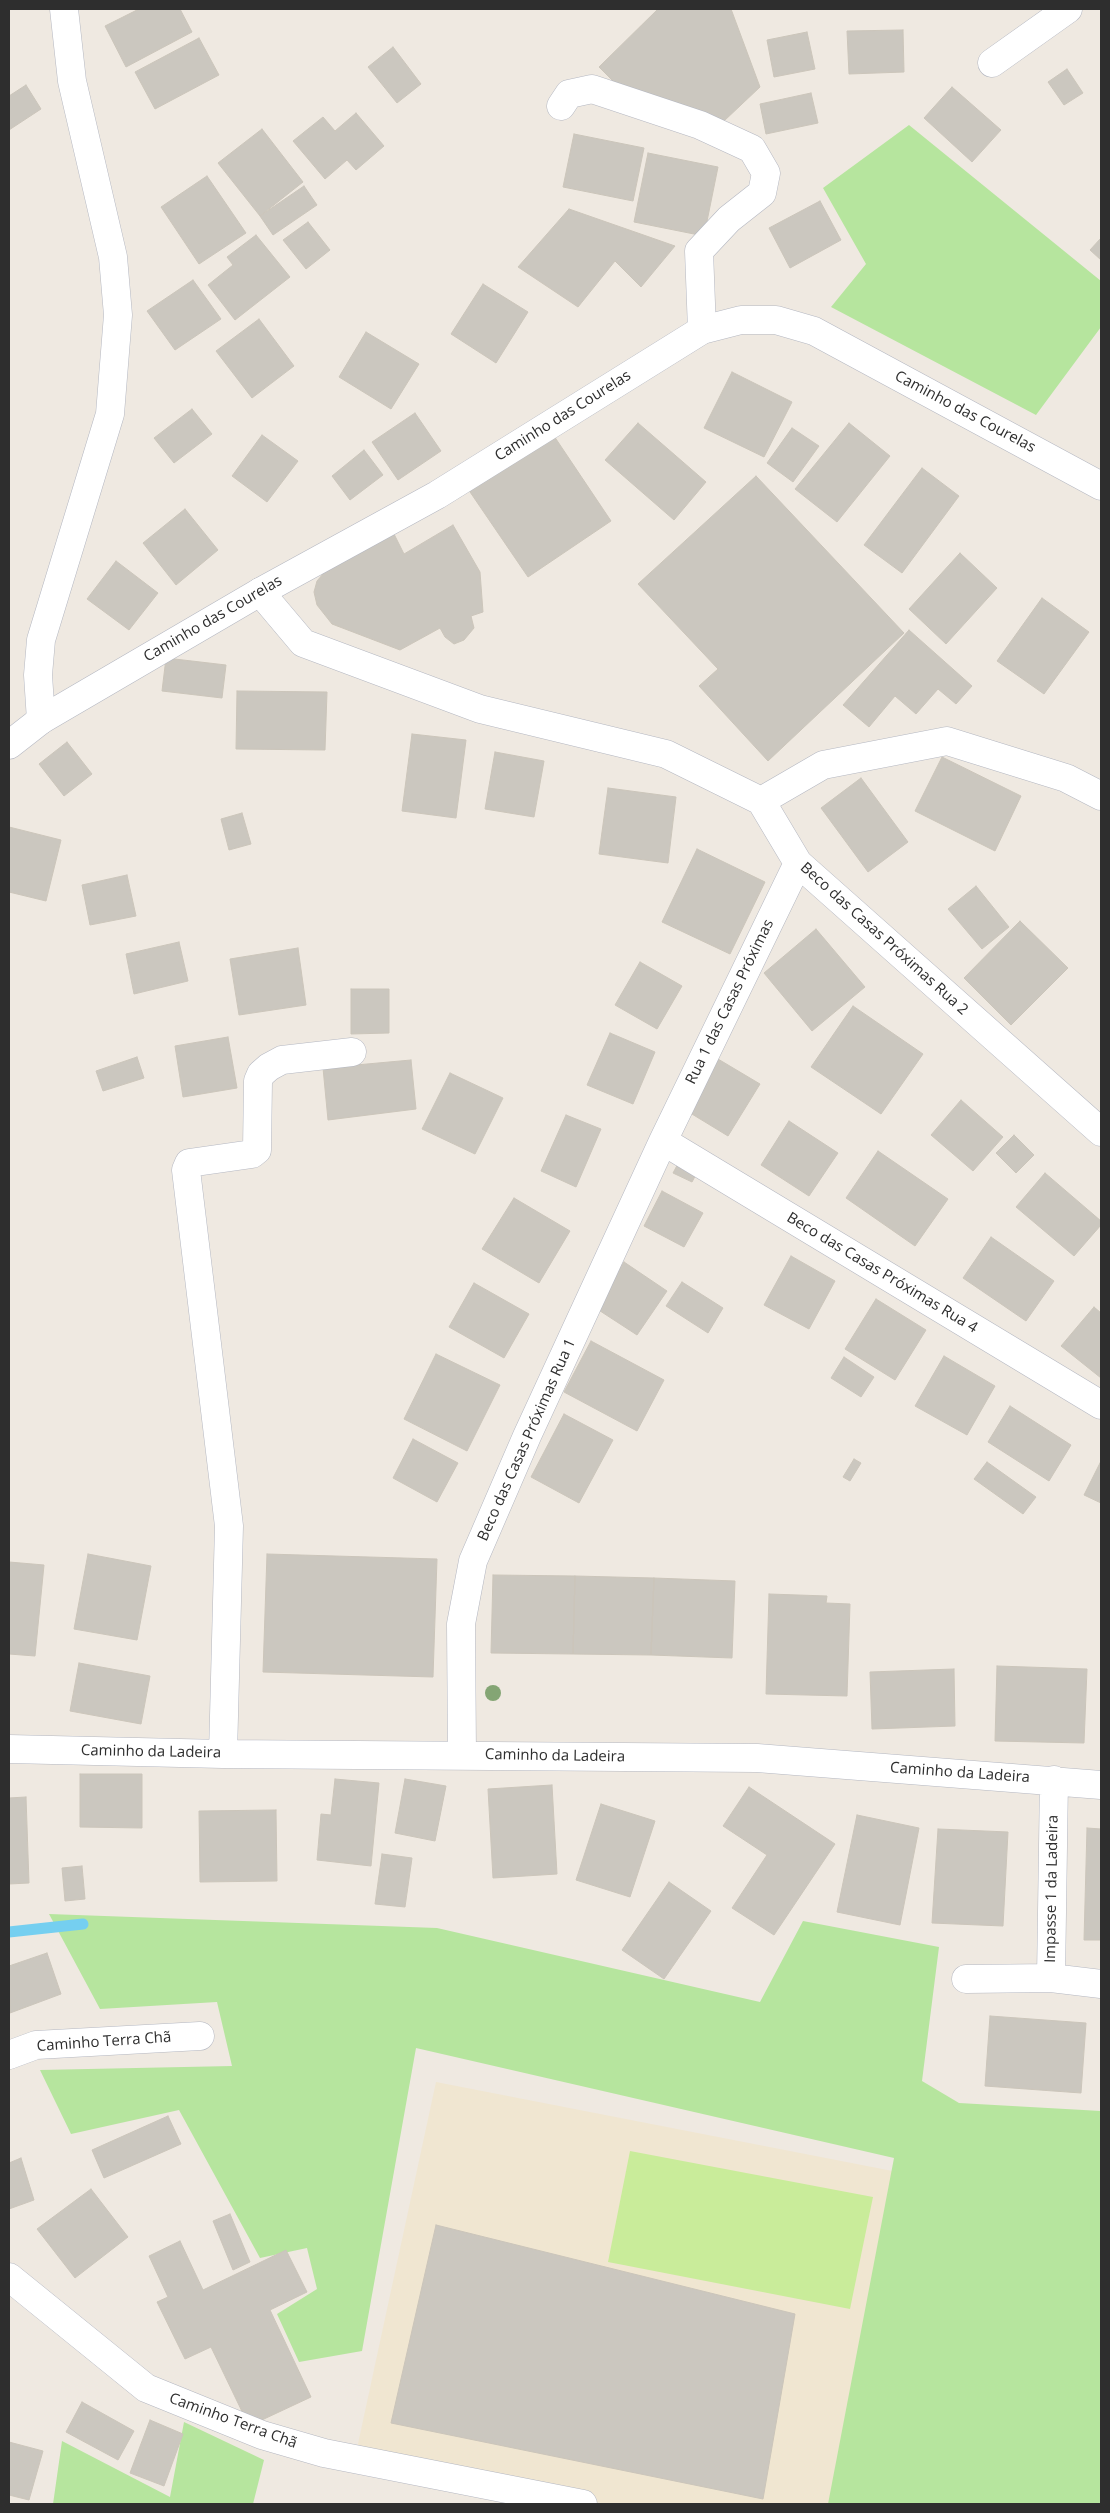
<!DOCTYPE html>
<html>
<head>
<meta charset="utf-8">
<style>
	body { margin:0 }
	#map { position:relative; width:1110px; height:2513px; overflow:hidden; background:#efe9e1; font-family:"Open Sans",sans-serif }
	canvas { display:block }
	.frame { position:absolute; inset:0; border:10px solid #2e2e2e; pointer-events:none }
</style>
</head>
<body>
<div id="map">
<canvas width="1110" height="2513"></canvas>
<div class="frame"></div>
</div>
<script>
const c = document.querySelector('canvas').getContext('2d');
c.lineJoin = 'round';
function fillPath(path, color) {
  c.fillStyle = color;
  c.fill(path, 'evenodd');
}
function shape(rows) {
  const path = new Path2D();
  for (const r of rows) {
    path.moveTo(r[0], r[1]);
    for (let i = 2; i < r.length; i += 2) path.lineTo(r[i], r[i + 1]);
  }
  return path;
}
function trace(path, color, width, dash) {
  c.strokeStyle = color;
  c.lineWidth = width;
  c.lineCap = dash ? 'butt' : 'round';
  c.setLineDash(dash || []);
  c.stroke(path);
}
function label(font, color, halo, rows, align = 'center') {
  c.font = font + ' "Open Sans",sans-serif';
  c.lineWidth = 5;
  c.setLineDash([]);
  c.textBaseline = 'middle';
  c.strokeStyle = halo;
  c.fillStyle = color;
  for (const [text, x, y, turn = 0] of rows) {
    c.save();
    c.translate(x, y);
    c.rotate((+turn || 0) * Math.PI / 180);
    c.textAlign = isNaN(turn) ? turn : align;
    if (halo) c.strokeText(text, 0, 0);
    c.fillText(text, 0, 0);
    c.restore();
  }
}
fillPath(shape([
	[436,2082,990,2190,863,2504,606,2504,356,2453]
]), '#f0e6d1');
fillPath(shape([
	[909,125,1101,281,1101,327,1036,415,831,307,866,264,823,188],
	[49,1914,437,1928,760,2002,803,1921,939,1947,922,2081,959,2103,1101,2111,1101,2504,828,2504,894,2158,416,2048,362,2351,299,2362,277,2314,317,2289,307,2248,260,2258,179,2110,71,2134,40,2070,232,2066,217,2002,100,2009],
	[184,2422,264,2460,253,2504,53,2504,62,2441,170,2497]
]), '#b6e59e');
fillPath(shape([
	[630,2151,873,2197,850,2309,608,2262]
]), '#c9ec9a');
trace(shape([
	[9,1932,83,1924]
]), '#75cff0', 11);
const building = shape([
	[139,9,180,9,192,32,126,67,105,26,139,9],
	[658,9,731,9,760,87,724,121,621,89,599,67,658,9],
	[903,30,904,72,849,74,847,31,903,30],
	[807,32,815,69,774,77,767,40,807,32],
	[199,38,219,75,155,109,135,72,199,38],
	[393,47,421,84,397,103,368,67,393,47],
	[1067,69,1083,93,1064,105,1048,82,1067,69],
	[26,85,41,109,9,130,9,96,26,85],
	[952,87,1001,130,972,162,924,118,952,87],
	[811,93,818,123,766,134,760,104,811,93],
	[356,113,384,146,356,170,347,160,325,179,293,141,323,117,335,131,356,113],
	[262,129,303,182,260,216,218,163,262,129],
	[574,134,644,148,633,201,563,187,574,134],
	[648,153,718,167,704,236,634,222,648,153],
	[207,176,246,233,199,264,161,207,207,176],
	[304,186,317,205,273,235,260,216,304,186],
	[820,201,841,240,790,268,769,228,820,201],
	[569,209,675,246,641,287,615,261,578,307,518,267,569,209],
	[308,222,330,250,306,269,283,240,308,222],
	[256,235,290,277,235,320,208,285,233,265,227,257,256,235],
	[1101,238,1101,260,1090,250,1101,238],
	[193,280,221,319,175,350,147,311,193,280],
	[483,284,528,312,496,363,451,334,483,284],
	[259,319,294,366,252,398,216,351,259,319],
	[366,332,419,364,391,409,339,377,366,332],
	[732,372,792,402,764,457,704,428,732,372],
	[192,409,212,434,174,463,154,438,192,409],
	[415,413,441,451,398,480,372,442,415,413],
	[638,423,706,482,674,520,605,460,638,423],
	[849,423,890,456,837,522,795,489,849,423],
	[792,428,819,446,793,482,767,463,792,428],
	[552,433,611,521,528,577,468,489,552,433],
	[262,435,298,461,267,502,232,476,262,435],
	[364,450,383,475,350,500,332,476,364,450],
	[922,468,959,496,902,573,864,545,922,468],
	[756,476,904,633,768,761,699,686,718,669,638,584,756,476],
	[185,509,218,550,176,585,143,543,185,509],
	[453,525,480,572,483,612,471,616,474,628,464,640,454,644,445,637,440,628,400,650,332,624,317,605,314,592,317,581,329,567,394,534,404,554,453,525],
	[960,553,997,588,946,644,909,609,960,553],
	[116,561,158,593,129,630,87,599,116,561],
	[1042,598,1089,632,1044,694,997,661,1042,598],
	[909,630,972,686,956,704,938,689,916,714,895,696,869,727,843,705,909,630],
	[166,658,226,665,222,698,162,691,166,658],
	[237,691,327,692,325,750,236,749,237,691],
	[412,734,466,740,456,818,402,811,412,734],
	[67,742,92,774,64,796,39,764,67,742],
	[495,752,544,761,534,817,485,809,495,752],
	[942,757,1021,796,995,851,915,811,942,757],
	[861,778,908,842,868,872,821,808,861,778],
	[608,788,676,797,668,863,599,854,608,788],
	[242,813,251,844,229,850,221,819,242,813],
	[9,827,61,840,46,901,9,892,9,827],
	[697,849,765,882,730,954,662,922,697,849],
	[127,875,136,916,90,925,82,885,127,875],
	[976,886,1009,927,982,949,948,909,976,886],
	[1020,921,1068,968,1011,1025,964,978,1020,921],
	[816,929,865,987,812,1031,764,973,816,929],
	[179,942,188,981,134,994,126,954,179,942],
	[298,948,306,1005,239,1015,230,959,298,948],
	[640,962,682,986,657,1029,615,1005,640,962],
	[351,989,389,989,389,1033,351,1034,351,989],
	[853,1006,923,1054,881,1114,811,1067,853,1006],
	[610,1033,655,1052,633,1104,587,1085,610,1033],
	[228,1037,237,1088,183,1097,175,1046,228,1037],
	[137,1057,144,1078,103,1091,96,1071,137,1057],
	[718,1059,760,1084,728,1136,687,1111,718,1059],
	[411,1060,416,1109,328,1120,323,1068,411,1060],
	[450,1073,503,1098,475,1154,422,1129,450,1073],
	[961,1100,1003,1137,973,1171,931,1135,961,1100],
	[566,1115,601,1129,576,1187,541,1171,566,1115],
	[789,1121,838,1153,809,1196,761,1165,789,1121],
	[1014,1135,1034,1155,1016,1173,996,1153,1014,1135],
	[878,1151,948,1199,915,1246,846,1198,878,1151],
	[680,1160,699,1169,692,1182,673,1173,680,1160],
	[1045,1173,1101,1221,1101,1225,1074,1256,1016,1207,1045,1173],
	[662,1191,703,1213,684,1247,644,1226,662,1191],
	[514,1198,570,1231,539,1283,482,1249,514,1198],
	[991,1237,1054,1281,1026,1321,963,1278,991,1237],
	[791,1256,835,1281,809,1329,764,1305,791,1256],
	[624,1262,667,1291,637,1335,594,1307,624,1262],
	[682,1282,723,1308,708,1333,666,1306,682,1282],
	[474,1283,529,1314,504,1358,449,1327,474,1283],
	[876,1299,926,1330,895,1380,845,1349,876,1299],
	[1094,1307,1101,1313,1101,1378,1061,1346,1094,1307],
	[591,1341,664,1380,637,1431,564,1392,591,1341],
	[436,1354,500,1385,467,1451,404,1419,436,1354],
	[944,1356,995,1386,967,1435,915,1406,944,1356],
	[844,1357,874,1377,861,1397,831,1378,844,1357],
	[1010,1406,1071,1445,1049,1481,988,1442,1010,1406],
	[564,1414,613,1440,579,1503,531,1477,564,1414],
	[413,1439,458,1463,437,1502,393,1478,413,1439],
	[854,1459,861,1463,850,1481,843,1477,854,1459],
	[1101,1461,1101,1503,1084,1495,1101,1461],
	[987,1462,1036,1497,1023,1514,974,1479,987,1462],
	[88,1554,151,1566,137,1640,74,1629,88,1554],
	[267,1554,437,1559,433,1677,263,1672,267,1554],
	[9,1562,44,1565,35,1656,9,1654,9,1562],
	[493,1575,575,1576,573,1654,491,1653,493,1575],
	[575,1576,654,1578,651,1655,573,1654,575,1576],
	[654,1578,735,1581,732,1658,651,1655,654,1578],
	[769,1594,827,1596,826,1603,850,1604,847,1696,766,1694,769,1594],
	[79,1663,150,1676,141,1724,70,1711,79,1663],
	[997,1666,1087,1669,1084,1743,995,1741,997,1666],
	[954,1669,955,1726,872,1729,870,1672,954,1669],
	[80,1774,142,1774,142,1828,80,1827,80,1774],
	[335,1779,379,1783,371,1866,317,1860,321,1814,331,1815,335,1779],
	[405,1779,446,1786,435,1841,395,1833,405,1779],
	[552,1785,557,1874,493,1878,488,1789,552,1785],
	[749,1787,835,1844,774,1935,732,1908,767,1855,723,1826,749,1787],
	[26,1797,29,1883,9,1884,9,1798,26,1797],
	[601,1804,655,1821,630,1897,576,1880,601,1804],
	[276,1810,277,1881,200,1882,199,1811,276,1810],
	[857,1815,919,1828,900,1925,837,1912,857,1815],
	[1087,1828,1101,1829,1101,1940,1084,1940,1087,1828],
	[938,1829,1008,1832,1003,1926,932,1923,938,1829],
	[382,1854,412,1858,405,1907,375,1904,382,1854],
	[82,1866,85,1899,65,1901,62,1868,82,1866],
	[669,1882,711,1911,664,1979,622,1950,669,1882],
	[47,1953,61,1994,10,2013,9,1966,47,1953],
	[990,2016,1086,2023,1081,2093,985,2086,990,2016],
	[168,2116,181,2144,104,2178,92,2150,168,2116],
	[21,2158,34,2200,9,2209,9,2163,21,2158],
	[91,2189,128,2237,75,2278,37,2229,91,2189],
	[230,2214,250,2262,233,2270,213,2221,230,2214],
	[436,2225,795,2314,763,2499,391,2423,436,2225],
	[180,2241,203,2290,286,2250,307,2292,270,2310,311,2397,249,2426,211,2347,185,2359,157,2302,168,2297,149,2256,180,2241],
	[82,2402,134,2431,118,2460,66,2432,82,2402],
	[150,2420,183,2434,164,2486,130,2473,150,2420],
	[9,2442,43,2451,29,2500,9,2495,9,2442]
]);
fillPath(building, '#cbc7bf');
trace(building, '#cbc5ba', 1);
const minor = shape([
	[992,63,1068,9],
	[561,106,569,94,592,89,700,125,752,149,766,173,762,193,729,219,699,251,702,330],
	[260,592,303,643,480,709,666,754,761,801,798,863,1101,1132],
	[41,720,38,675,41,640,110,414,118,315,113,257,72,81,64,9],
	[761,801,823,765,947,741,1066,778,1101,796],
	[663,1141,1101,1405],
	[9,1749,223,1754,757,1758,1101,1785],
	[223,1754,229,1526,186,1170,189,1163,252,1154,257,1150,258,1081,261,1074,269,1067,282,1060,352,1052],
	[462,1755,461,1624,473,1561,527,1436,663,1141,798,863],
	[1054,1780,1051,1978,1101,1984],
	[966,1979,1051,1978],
	[9,2055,36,2045,200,2036],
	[9,2277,146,2388,262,2435,324,2453,583,2504]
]);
const tertiary = shape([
	[9,745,41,720,260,592,437,495,702,330,741,320,776,320,814,331,1101,486]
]);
trace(minor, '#b4b7c1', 29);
trace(tertiary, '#b4b7c1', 29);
trace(minor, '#fff', 28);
trace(tertiary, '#fff', 28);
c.fillStyle = '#84a574';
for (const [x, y] of [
	[493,1693]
]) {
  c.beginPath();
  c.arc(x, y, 8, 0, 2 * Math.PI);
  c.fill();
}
label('15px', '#2e2e2e', '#fff', [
	["Caminho das Courelas",965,412,28],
	["Caminho das Courelas",563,416,-32],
	["Caminho das Courelas",213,619,-30],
	["Beco das Casas Próximas Rua 2",884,939,42],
	["Rua 1 das Casas Próximas",730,1002,-64],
	["Beco das Casas Próximas Rua 4",882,1273,31],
	["Beco das Casas Próximas Rua 1",527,1440,-66],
	["Caminho da Ladeira",151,1752,1],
	["Caminho da Ladeira",555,1756,1],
	["Caminho da Ladeira",960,1773,4],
	["Impasse 1 da Ladeira",1052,1889,-89],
	["Caminho Terra Chã",104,2042,-4],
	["Caminho Terra Chã",233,2421,20]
]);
</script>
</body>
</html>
